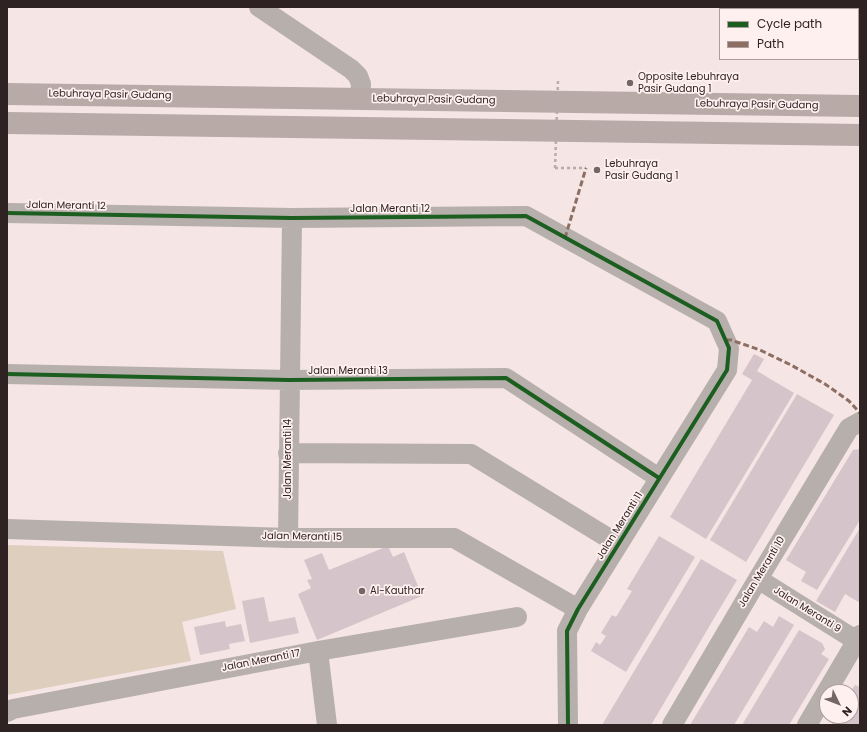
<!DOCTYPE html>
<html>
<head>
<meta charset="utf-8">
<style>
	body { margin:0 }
	#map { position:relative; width:867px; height:732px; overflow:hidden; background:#f5e5e5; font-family:Poppins,sans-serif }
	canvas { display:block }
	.frame { position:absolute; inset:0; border:8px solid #2f2222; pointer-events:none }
	.legend { position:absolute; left:719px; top:8px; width:140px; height:52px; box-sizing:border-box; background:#fff0f0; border:1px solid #ac9e9e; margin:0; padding:5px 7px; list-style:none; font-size:12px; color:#2f2222 }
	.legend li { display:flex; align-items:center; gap:8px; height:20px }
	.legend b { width:20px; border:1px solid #ac9e9e }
	.north { position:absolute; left:819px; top:684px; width:40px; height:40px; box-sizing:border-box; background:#fff0f0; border:1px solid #ac9e9e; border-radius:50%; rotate:133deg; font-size:11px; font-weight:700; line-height:16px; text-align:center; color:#2f2222 }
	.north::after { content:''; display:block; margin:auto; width:14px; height:18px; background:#746666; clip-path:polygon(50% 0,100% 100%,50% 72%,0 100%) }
</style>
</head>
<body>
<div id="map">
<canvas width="867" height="732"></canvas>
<div class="frame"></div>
<ul class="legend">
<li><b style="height:5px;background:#1b5e20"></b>Cycle path</li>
<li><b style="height:5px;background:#8d6e63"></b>Path</li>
</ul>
<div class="north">N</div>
</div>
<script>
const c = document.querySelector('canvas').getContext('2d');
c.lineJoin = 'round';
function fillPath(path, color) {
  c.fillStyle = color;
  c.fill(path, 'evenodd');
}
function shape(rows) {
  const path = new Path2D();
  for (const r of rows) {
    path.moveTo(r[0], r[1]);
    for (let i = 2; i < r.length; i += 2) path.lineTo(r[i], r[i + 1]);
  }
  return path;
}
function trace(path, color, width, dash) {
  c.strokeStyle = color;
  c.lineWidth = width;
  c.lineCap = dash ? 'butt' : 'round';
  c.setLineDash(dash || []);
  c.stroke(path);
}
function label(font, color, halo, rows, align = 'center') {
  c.font = font + ' Poppins,sans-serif';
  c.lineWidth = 3.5;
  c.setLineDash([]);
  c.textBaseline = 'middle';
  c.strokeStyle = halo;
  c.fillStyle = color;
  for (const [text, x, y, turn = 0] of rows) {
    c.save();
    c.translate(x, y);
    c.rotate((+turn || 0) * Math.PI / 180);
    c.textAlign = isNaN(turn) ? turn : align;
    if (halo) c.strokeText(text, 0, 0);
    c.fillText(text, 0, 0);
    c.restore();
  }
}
fillPath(shape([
	[7,545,223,551,236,609,182,622,191,661,7,695]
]), '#decebe');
fillPath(shape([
	[754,354,764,359,757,371,794,393,706,539,670,517,752,380,742,374],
	[797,394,834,415,746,562,710,540],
	[860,449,860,520,817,590,801,581,806,572,786,560,853,450],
	[860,528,860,603,845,594,835,612,816,601],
	[659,536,695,557,626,672,591,651,596,642,600,645,606,636,601,633,612,615,616,617,632,591,627,589],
	[388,546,393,557,404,552,422,596,317,640,298,594,311,588,307,580,312,579,304,560,322,553,329,570],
	[701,559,737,580,716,615,651,725,602,725],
	[264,597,269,622,295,617,299,633,250,643,242,601],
	[779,616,794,625,734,725,690,725,749,627,757,632,764,621,773,627],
	[225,621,226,627,241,624,245,641,229,644,230,649,200,655,194,627],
	[799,630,822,643,825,649,821,654,829,659,789,725,742,725],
	[855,685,860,687,860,725,831,725,837,716,851,716,851,691]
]), '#d5c5ca');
trace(shape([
	[555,168,586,168]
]), '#b6adaa', 2.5, [3, 3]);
trace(shape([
	[259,7,351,69,358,76,361,84,360,99],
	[7,213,292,218,526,216,717,321,729,348,727,370,578,609,567,631,568,725],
	[7,374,289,380,506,378,659,478],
	[288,453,471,454,618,544],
	[7,529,288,538,454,538,578,609],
	[288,538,292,218],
	[758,579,857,641],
	[318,651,327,725],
	[7,712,13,709,318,651,517,617],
	[672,725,758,579,849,428,860,422],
	[807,725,860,635]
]), '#b7afab', 20);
trace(shape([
	[7,94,860,106],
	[7,123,860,135]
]), '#b7aaa7', 22);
trace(shape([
	[555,168,558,81]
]), '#b6adaa', 2.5, [3, 3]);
trace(shape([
	[565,238,586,168],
	[726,340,731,340,760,350,791,365,825,384,849,401,860,413]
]), '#8d6e63', 3, [6, 3]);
trace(shape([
	[7,213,292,218,526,216,717,321,729,348,727,370,578,609,567,631,568,725],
	[7,374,289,380,506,378,659,478]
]), '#1b5e20', 4);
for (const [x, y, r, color] of [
	[630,83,4,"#746666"],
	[597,170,4,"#746666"],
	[362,591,4,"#746666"]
]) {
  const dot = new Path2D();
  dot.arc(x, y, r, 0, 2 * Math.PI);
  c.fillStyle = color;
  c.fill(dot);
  trace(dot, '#fff0f0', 1.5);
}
label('10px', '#2f2222', '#fff0f0', [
	["Opposite Lebuhraya",638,77],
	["Pasir Gudang 1",638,89],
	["Lebuhraya",605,164],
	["Pasir Gudang 1",605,176],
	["Al-Kauthar",370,591]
], 'left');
label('10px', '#2f2222', '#fff0f0', [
	["Lebuhraya Pasir Gudang",110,95,1],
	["Lebuhraya Pasir Gudang",434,100,1],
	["Lebuhraya Pasir Gudang",757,105,1],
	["Jalan Meranti 12",66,206,1],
	["Jalan Meranti 12",390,209],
	["Jalan Meranti 13",348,371],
	["Jalan Meranti 14",288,459,-90],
	["Jalan Meranti 11",620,526,-58],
	["Jalan Meranti 15",302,537,1],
	["Jalan Meranti 10",762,572,-59],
	["Jalan Meranti 9",807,610,32],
	["Jalan Meranti 17",261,661,-11]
]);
</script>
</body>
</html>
